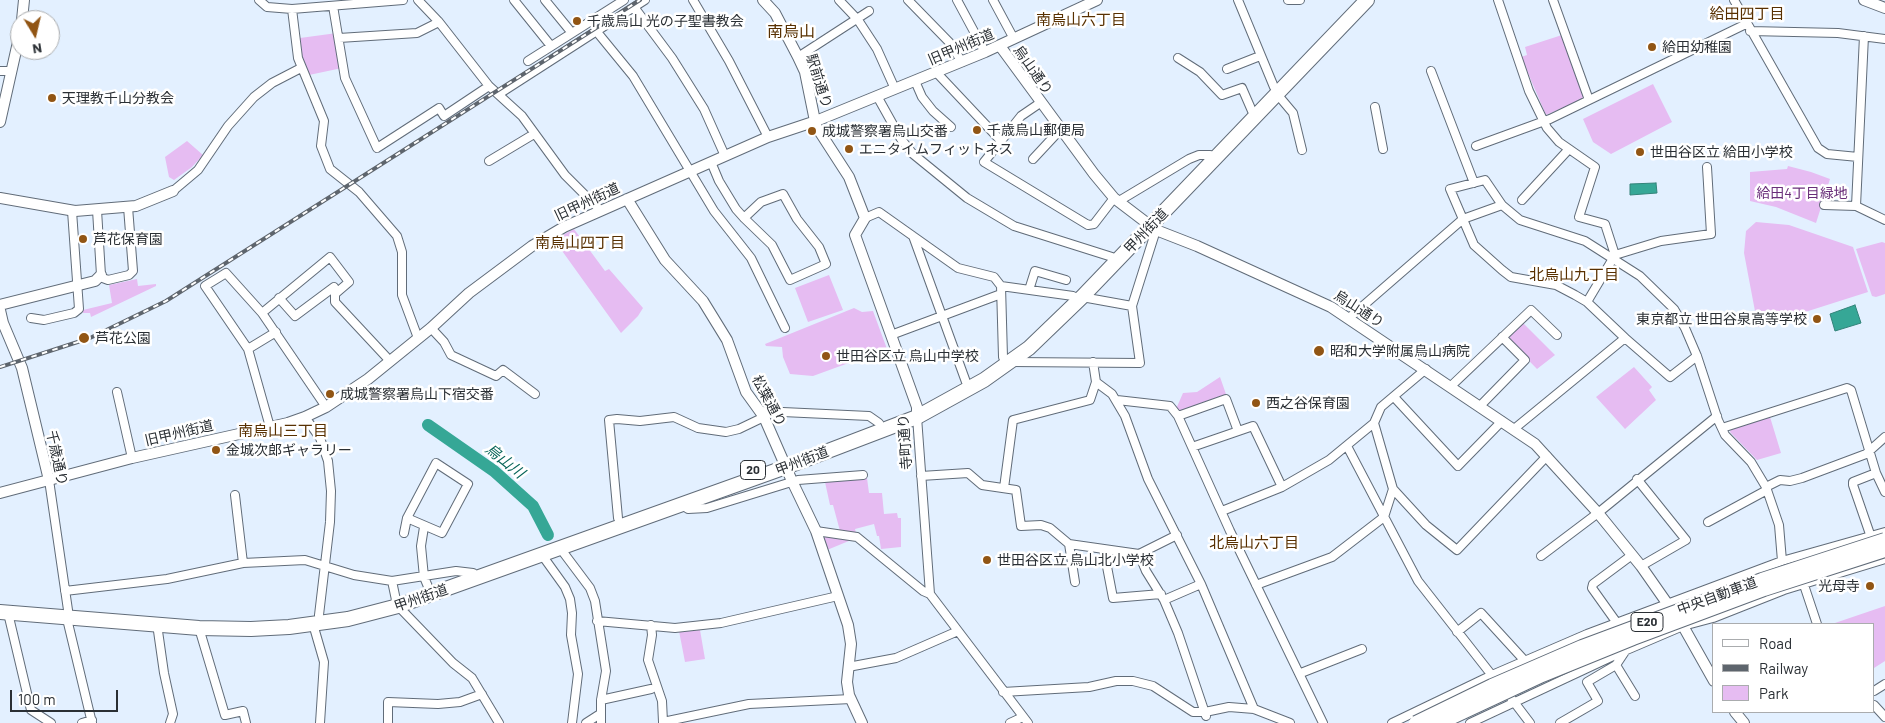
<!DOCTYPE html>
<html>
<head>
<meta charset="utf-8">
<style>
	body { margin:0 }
	#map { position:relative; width:1885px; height:723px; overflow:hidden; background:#e3f0ff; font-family:Barlow,sans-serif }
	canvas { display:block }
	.legend { position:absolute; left:1712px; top:623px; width:162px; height:90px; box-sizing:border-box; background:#fff; border:1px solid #aaacae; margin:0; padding:6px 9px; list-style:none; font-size:15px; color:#2a2f34 }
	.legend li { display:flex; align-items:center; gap:10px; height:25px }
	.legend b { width:25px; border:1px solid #aaacae }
	.north { position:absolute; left:10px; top:10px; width:50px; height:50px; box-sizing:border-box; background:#fff; border:1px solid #aaacae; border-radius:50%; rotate:171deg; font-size:14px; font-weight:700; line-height:20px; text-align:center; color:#2a2f34 }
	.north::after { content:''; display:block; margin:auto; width:18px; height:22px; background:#915514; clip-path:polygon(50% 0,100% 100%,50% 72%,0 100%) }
	.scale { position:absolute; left:10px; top:690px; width:108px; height:22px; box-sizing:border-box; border:2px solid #2a2f34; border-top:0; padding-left:6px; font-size:15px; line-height:18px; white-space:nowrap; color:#2a2f34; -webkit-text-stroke:4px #fff; paint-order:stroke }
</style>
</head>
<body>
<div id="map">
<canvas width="1885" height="723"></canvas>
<ul class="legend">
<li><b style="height:6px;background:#fff"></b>Road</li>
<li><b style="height:6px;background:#5e656d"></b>Railway</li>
<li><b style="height:14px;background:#e6bcf2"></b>Park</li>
</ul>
<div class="north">N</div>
<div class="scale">100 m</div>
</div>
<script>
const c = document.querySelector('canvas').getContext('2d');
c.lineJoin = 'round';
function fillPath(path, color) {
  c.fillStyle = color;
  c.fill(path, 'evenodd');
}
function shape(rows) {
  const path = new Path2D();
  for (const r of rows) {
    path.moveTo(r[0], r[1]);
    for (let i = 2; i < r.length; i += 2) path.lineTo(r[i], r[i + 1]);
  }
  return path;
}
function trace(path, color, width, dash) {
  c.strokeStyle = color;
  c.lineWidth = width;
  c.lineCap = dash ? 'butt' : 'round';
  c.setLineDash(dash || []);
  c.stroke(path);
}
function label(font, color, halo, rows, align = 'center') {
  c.font = font + ' Barlow,"Noto Sans JP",sans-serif';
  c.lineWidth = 5;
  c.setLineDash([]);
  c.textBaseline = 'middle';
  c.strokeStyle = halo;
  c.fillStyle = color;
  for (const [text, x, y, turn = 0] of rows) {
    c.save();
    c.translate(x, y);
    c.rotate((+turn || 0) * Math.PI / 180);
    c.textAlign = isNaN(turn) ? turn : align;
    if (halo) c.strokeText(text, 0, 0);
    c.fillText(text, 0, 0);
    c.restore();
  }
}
fillPath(shape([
	[337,33,342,68,309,75,303,63,300,38],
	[1562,35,1585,98,1546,115,1521,57,1527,55,1525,47],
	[1653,84,1672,122,1611,154,1593,142,1583,119],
	[187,141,203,155,192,167,174,180,169,177,165,157],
	[1788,166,1811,172,1830,179,1816,223,1776,207,1750,201,1750,172,1787,169],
	[1756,222,1789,225,1853,247,1868,292,1758,327,1744,253,1746,231],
	[574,229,605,271,609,269,643,308,638,316,621,333,560,248,564,245,559,237],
	[1882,242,1885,243,1885,294,1876,297,1872,296,1856,249],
	[829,275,843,310,808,322,795,288],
	[137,279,138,286,156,284,156,286,91,317,90,313,83,313,83,310,112,303,109,285],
	[854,308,862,312,873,311,887,349,813,376,790,374,783,357,782,347,766,346,765,344],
	[1522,322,1555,355,1537,369,1506,337],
	[1634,367,1652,387,1649,390,1656,400,1625,429,1596,397],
	[1220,377,1227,397,1181,413,1176,409,1183,393,1197,392],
	[1770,417,1781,453,1757,460,1730,432,1731,429],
	[867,478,869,493,882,493,884,514,897,513,898,518,901,518,901,547,881,549,879,536,877,536,874,524,855,529,856,533,840,531,833,505,830,505,825,482],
	[821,535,856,538,827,550],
	[1885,606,1885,661,1874,668,1874,624,1832,624],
	[700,630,705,659,685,662,679,631]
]), '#e6bcf2');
const water = shape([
	[1656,183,1657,193,1630,195,1630,184,1656,183],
	[1855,305,1861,323,1835,331,1830,314,1855,305]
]);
fillPath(water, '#36a796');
trace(water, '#328379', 1);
trace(shape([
	[428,425,494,471,533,506,548,535]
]), '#36a796', 12);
const street = shape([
	[259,0,267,7,292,9,403,0],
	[418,0,439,22,489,86,522,116,565,175,601,211],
	[514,0,551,46],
	[545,0,572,33],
	[693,0,729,61,768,137],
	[839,0,858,20,877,49,895,89],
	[908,0,949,42,962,62],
	[957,0,985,52],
	[993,0,1014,39],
	[1238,0,1274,87],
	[1288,0,1300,0],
	[1498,0,1529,91,1547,128,1559,142,1595,167,1579,217,1605,224,1615,255],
	[1553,0,1589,100],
	[1734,0,1818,148,1827,154,1858,157],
	[333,6,345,78,377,148,439,108,444,116,489,86],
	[634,7,672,58,704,109,725,156],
	[292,9,298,58,324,121,321,146,330,169,359,192,397,236,402,252,402,295,418,338],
	[1750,31,1838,33,1885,39],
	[597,32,633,76,714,211,751,258,785,328],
	[339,38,417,33,439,22],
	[798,57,869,11],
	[1178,58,1200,72,1222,95,1242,88,1252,111],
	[528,61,624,0],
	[1227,69,1260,56],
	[0,71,12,71],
	[1431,71,1474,183],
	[936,72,1001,141,1021,116,1040,103],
	[915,81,922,97,933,111,951,127],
	[499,94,645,0],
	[1277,94,1293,113,1302,150],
	[877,96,901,139,913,154,967,198,1014,226,1112,257],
	[1375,107,1383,149],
	[1001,141,984,162,1088,225,1094,224,1114,198],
	[1476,146,1550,119,1746,24],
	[1033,159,1060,130],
	[489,161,534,134],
	[711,162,719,181,736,209,744,218,772,245,790,280,826,264,819,247,797,219,783,194,761,202,744,218],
	[173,191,198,170,228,126,254,97,272,83,301,68],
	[1522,200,1569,149],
	[1119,201,1189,159,1199,155,1210,155],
	[1824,205,1856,206,1885,220],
	[1856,206,1864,36],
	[97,210,101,275],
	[865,218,879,212,958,268,994,277,1001,286,1003,357],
	[913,236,966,382],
	[100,277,108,280,129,275,133,271,128,207],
	[1001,286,1073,296],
	[1029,290,1035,271,1066,280],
	[1082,297,1132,306],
	[279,298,295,316,334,287,337,292],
	[1587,302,1615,255,1661,241,1711,234,1707,167],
	[262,313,330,257,349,282,335,294,335,302,390,361],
	[31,318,44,320,74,313,79,309,72,211],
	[1349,318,1463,219,1502,205],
	[431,328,444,342,451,355,496,376,503,370,535,394],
	[891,335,1001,294],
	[1625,338,1587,302,1575,295,1556,285,1511,277,1502,270,1474,245,1450,189,1485,180,1502,205,1520,220,1585,241,1640,276,1674,309,1685,328,1697,356,1718,420,1725,435,1751,462,1766,487,1779,525,1782,561],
	[248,349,276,332],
	[1012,362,1140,363,1132,306,1156,230],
	[1093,362,1096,382,1112,394,1125,416,1148,479,1201,584,1254,709],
	[1426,369,1381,407,1374,423,1393,489,1426,525,1457,550,1547,456],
	[1451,386,1531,310,1557,335],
	[117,392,132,458],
	[1394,397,1458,466,1502,421],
	[1117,400,1170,406,1178,416,1230,531,1323,723],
	[1480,406,1525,360,1502,337],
	[761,411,869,416,879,423],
	[1178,416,1226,399,1238,431],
	[305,417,320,438,328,461,331,491,330,522,319,615],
	[917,417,930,594,1028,723],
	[270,427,248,349,205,286,226,273,262,313,326,407],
	[1722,428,1847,388,1851,390,1876,473,1885,492],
	[1514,429,1625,338,1670,377,1697,356],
	[1347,446,1418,581,1494,678],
	[1192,447,1253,426,1282,487],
	[921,476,968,473,982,485,1016,490,1021,526,1041,525,1050,528,1069,544,1075,582],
	[1637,479,1686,540,1641,566],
	[49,480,68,610,68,623,92,723],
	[1766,487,1780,480,1790,481,1802,478,1866,454,1885,437],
	[1004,488,1013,420,1090,400,1096,382],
	[235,495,243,563],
	[681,504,688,509,707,508,798,480,863,475],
	[1222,511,1282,487,1329,460,1374,423],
	[618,518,609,420,617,419,640,421,674,417,698,428,726,432,739,429,764,417],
	[1708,522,1767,490],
	[424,527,421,546,424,577,429,589],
	[816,531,857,537,923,591,930,594],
	[404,533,407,518,436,463,468,484,442,533,407,518],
	[1872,540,1853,485,1853,482,1876,473],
	[1069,544,1139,554,1177,535],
	[560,548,590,588,595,601,606,671,601,700,601,723],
	[1104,551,1113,598,1161,594],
	[1139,554,1146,571,1164,600,1178,633,1206,716],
	[542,555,565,587,570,599,572,613,571,635,578,674,572,723],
	[1541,556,1598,513,1717,416],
	[392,581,396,600],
	[1256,585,1332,557,1384,517,1393,489],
	[1804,585,1817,624],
	[65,591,167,579,243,563,305,560,354,575,392,581,456,571,473,573],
	[1164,600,1201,584],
	[398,606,453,663,472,678,499,723],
	[8,613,31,710,51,723],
	[597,621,675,628,721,623,838,596],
	[1617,623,1592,588,1593,584,1632,555],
	[157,624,164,673,173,714,170,723],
	[313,624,324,662,320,723],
	[651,625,652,635,648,660,662,701,663,722,749,704,851,699],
	[199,628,225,715,243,711,246,723],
	[1457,632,1481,613,1524,660],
	[1616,665,1635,696],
	[848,667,896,658,958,631],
	[1301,673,1362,649],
	[1874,691,1885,684],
	[1003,692,1089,687,1116,681,1133,681,1153,686,1193,712,1205,712,1229,707,1254,709,1290,723],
	[1511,698,1530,723],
	[601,700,651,689],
	[1874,705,1885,717],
	[82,723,92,720],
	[388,723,388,702,438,704,460,702,482,694],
	[586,723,600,714],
	[1010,723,1023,717],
	[1392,723,1492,675,1587,634,1782,561,1885,532],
	[1470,723,1622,652,1683,626,1713,618,1784,590,1885,559],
	[1560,723,1598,701,1587,682,1616,665,1626,650]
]);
const secondary = shape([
	[763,0,775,13,798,57,805,72,816,126,849,177,865,218,855,235,917,407,917,417],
	[1864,0,1885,8],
	[22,20,24,0],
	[1000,46,1094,174,1114,198,1156,230,1197,246,1331,307,1535,444,1598,513,1641,566,1683,626,1714,681],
	[0,122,20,33],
	[0,198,75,211,136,206,173,191],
	[627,199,665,260,703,301,727,340,746,392,764,417,792,481,816,531,848,625,851,644,847,682,849,695,862,723],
	[0,305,95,281,101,275],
	[0,310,3,323,22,368,49,480],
	[0,493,132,458,288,423,305,417,326,407,368,379,431,328,469,293,532,246,564,227,768,137,816,121,985,52,1097,0],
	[1735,712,1744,723]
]);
const highway = shape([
	[0,612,199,628,251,629,289,627,348,619,398,606,786,467,917,417,984,380,1029,348,1082,297,1367,0]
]);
trace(street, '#616c79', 10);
trace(secondary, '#616c79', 12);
trace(highway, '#616c79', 16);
trace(street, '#fff', 8);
trace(secondary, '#fff', 10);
trace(highway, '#fff', 14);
const rail = shape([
	[0,367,90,338,166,301,640,0]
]);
trace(rail, '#5e656d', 4);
trace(rail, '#fff', 2, [5.5]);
const highwayBridge = shape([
	[1416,723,1492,686,1582,647,1762,580,1885,540],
	[1439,723,1542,675,1633,638,1764,589,1885,550]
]);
trace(highwayBridge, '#616c79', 16, []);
trace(highwayBridge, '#fff', 14);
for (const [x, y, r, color] of [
	[577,21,5,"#915514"],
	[1652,47,5,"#915514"],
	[52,98,5,"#915514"],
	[977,130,5,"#915514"],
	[812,131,5,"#915514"],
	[849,149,5,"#915514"],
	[1640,152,5,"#915514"],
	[83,239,5,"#915514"],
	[1817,319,5,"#915514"],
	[84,338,6,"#915514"],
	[1319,351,6,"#915514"],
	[826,356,5,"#915514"],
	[330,394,5,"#915514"],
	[1256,403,5,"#915514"],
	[216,450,5,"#915514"],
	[987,560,5,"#915514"],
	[1870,586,5,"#915514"]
]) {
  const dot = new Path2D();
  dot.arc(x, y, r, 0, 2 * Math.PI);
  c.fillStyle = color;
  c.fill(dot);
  trace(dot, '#fff', 2);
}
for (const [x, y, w] of [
	[753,470,25],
	[1647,622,32]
]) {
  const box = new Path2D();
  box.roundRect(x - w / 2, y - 9.5, w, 19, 4);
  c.fillStyle = '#fff';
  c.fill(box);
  trace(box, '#2a2f34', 1);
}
label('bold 12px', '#2a2f34', null, [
	["20",753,470],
	["E20",1647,622]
]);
label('14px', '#2a2f34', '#fff', [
	["千歳烏山 光の子聖書教会",587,21],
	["給田幼稚園",1662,47],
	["天理教千山分教会",62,98],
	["千歳烏山郵便局",987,130],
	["成城警察署烏山交番",822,131],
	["エニタイムフィットネス",859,149],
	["世田谷区立 給田小学校",1650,152],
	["芦花保育園",93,239],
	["東京都立 世田谷泉高等学校",1807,319,"right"],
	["芦花公園",95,338],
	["昭和大学附属烏山病院",1330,351],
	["世田谷区立 烏山中学校",836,356],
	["成城警察署烏山下宿交番",340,394],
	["西之谷保育園",1266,403],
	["金城次郎ギャラリー",226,450],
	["世田谷区立 烏山北小学校",997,560],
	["光母寺",1860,586,"right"]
], 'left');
label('14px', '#2a2f34', '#fff', [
	["旧甲州街道",961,47,-23],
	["烏山通り",1033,70,55],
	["駅前通り",819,81,73],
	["旧甲州街道",587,202,-25],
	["甲州街道",1146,231,-46],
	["烏山通り",1359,309,33],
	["松葉通り",769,401,62],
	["旧甲州街道",179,433,-13],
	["寺町通り",905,442,-94],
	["千歳通り",57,458,78],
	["甲州街道",802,461,-21],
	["中央自動車道",1717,596,-20],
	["甲州街道",421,598,-19]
]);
label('14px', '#692e79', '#fff', [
	["給田4丁目緑地",1802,193]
]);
label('15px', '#583001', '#fff', [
	["給田四丁目",1747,14],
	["南烏山六丁目",1081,20],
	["南烏山四丁目",580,243],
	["北烏山九丁目",1574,275],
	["南烏山三丁目",283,431],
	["北烏山六丁目",1254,543]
]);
label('italic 15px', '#066458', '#fff', [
	["烏山川",505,461,39]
]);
label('16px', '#583001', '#fff', [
	["南烏山",791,32]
]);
</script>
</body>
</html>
